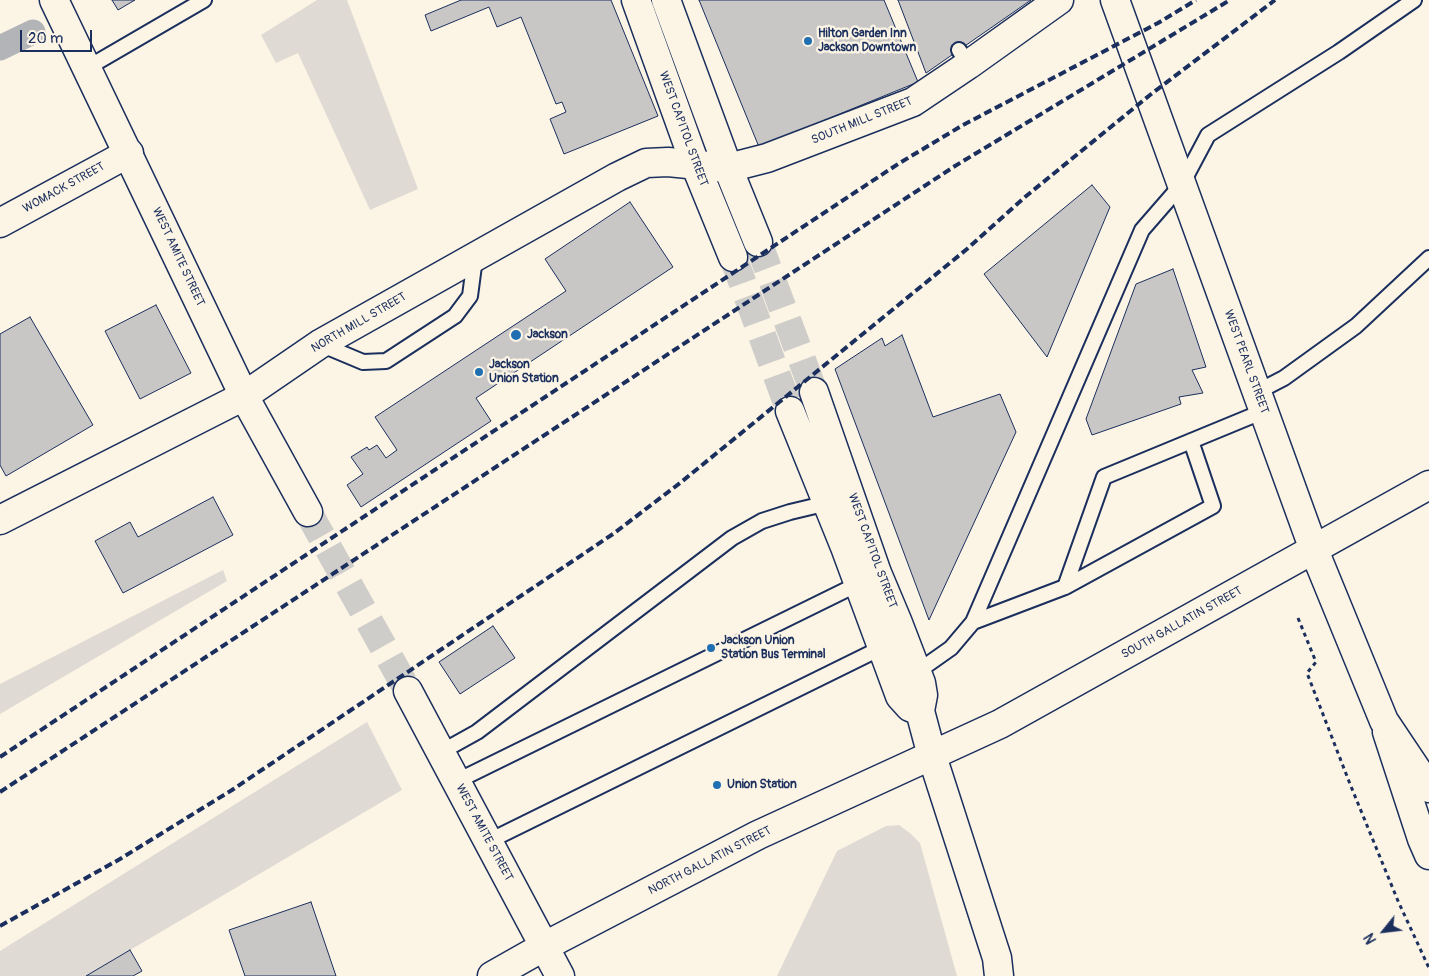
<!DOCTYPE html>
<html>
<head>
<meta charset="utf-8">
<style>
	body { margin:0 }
	#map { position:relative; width:1429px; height:976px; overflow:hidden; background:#fcf5e5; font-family:Pangolin,sans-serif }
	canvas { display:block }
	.north { position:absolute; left:1359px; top:906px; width:50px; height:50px; -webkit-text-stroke:4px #fcf5e5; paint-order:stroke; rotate:241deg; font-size:14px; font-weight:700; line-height:20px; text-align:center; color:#1b2f5e }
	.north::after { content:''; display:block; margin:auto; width:18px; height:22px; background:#1b2f5e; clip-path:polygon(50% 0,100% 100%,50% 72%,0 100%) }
	.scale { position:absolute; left:20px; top:30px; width:72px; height:22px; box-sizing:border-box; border:2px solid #1b2f5e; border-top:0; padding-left:6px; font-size:15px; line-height:18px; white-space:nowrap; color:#1b2f5e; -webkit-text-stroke:4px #fcf5e5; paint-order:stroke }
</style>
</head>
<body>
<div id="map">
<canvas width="1429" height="976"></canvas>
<div class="north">N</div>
<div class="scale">20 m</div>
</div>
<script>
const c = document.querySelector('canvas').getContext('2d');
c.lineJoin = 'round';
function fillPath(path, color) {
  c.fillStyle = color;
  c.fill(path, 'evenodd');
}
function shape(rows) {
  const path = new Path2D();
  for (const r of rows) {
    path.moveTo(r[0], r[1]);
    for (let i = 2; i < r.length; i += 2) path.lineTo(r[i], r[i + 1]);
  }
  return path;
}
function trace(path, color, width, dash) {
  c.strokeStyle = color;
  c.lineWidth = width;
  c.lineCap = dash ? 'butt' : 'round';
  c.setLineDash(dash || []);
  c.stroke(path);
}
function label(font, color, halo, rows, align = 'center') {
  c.font = font + ' Pangolin,sans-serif';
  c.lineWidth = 4.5;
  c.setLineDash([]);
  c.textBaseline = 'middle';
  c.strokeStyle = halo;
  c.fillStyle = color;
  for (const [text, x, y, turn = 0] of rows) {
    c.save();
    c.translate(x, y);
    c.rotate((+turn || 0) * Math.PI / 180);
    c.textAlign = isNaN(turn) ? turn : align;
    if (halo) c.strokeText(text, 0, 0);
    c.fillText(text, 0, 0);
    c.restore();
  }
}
fillPath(shape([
	[317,0,347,0,418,189,370,210,298,53,276,63,261,35],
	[223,570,227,581,0,714,0,684],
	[367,722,402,790,86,976,0,976,0,951],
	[899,825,911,834,920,843,957,976,777,976,837,851,886,826]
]), '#dfdbd4');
trace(shape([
	[0,48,33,32]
]), '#b2b4b8', 25);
const building = shape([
	[112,0,135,0,118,10,112,0],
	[461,0,611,0,658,116,564,154,550,119,566,112,562,102,556,104,521,17,497,27,489,7,431,31,425,15,461,0],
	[699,0,884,0,918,82,759,147,699,0],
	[898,0,1031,0,926,73,898,0],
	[1092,185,1110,207,1047,357,984,274,1092,185],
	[630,202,673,267,476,398,491,421,361,507,347,485,363,474,351,457,367,447,369,450,377,445,386,458,397,450,375,417,566,291,545,259,630,202],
	[1173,269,1206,367,1192,370,1203,393,1179,397,1181,404,1092,435,1086,419,1136,284,1173,269],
	[156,305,191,373,140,399,105,331,156,305],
	[30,317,93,425,6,476,0,465,0,334,30,317],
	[902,335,933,417,1000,394,1016,432,929,620,835,369,882,338,885,346,902,335],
	[213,497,233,535,123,593,95,541,130,522,138,537,213,497],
	[493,626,515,658,460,694,439,662,493,626],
	[311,902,336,976,245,976,229,930,311,902],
	[130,950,142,971,133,976,86,976,130,950]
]);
fillPath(building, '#c8c7c6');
trace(building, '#1b2f5e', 1);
trace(shape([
	[758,242,814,392],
	[733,257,790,411],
	[308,512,408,691]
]), '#cfcdca', 28, [28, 14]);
const service = shape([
	[959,50,968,65],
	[87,68,204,0],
	[320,344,363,362,386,361,455,316,470,296,475,258],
	[1257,392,1284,378,1356,326,1429,258],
	[1065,587,1213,506,1191,441],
	[973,622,1065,587,1104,477,1264,411],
	[917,672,951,648,973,622,1142,230,1182,184,1208,135,1339,52,1414,0],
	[441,752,477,732,732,538,762,521,790,512,832,502],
	[457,781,858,584],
	[489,841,881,648]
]);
const minor = shape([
	[0,223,129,153]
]);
const tertiary = shape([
	[0,520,244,396,320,344,617,177,646,163,668,162,728,168,767,158,913,102,968,65,1059,0],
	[1387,732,1422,839,1429,855]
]);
const secondary = shape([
	[54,0,244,396,308,512],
	[636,0,695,164,733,257],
	[666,0,728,168,758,242],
	[1115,0,1314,550,1384,721,1429,788],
	[814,392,877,573,898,623,921,683,923,695,920,711,932,756,997,958,999,976],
	[790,411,845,547,900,696,910,707,920,711],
	[408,691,560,976],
	[492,976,545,946,758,835,1000,724,1429,485]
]);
trace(service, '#1b2f5e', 18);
trace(minor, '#1b2f5e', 31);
trace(tertiary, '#1b2f5e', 31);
trace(secondary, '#1b2f5e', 31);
trace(shape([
	[1298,618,1316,662,1307,673,1350,784,1398,901,1429,968]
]), '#1b2f5e', 3, [4, 4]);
trace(service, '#fcf5e5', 14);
trace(minor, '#fcf5e5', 28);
trace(tertiary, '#fcf5e5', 28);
trace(secondary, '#fcf5e5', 28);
trace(shape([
	[0,757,898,164,963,125,1158,23,1196,0],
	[0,792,955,166,1230,0],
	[0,926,120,859,232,790,613,534,680,483,967,249,1025,197,1150,95,1275,0]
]), '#1b2f5e', 4, [8, 4]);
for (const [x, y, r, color] of [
	[808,41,5,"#1f6fb2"],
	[516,335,6,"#1f6fb2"],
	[479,372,5,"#1f6fb2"],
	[711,648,5,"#1f6fb2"],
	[717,785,5,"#1f6fb2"]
]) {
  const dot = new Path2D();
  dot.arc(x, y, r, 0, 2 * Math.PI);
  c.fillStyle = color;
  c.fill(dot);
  trace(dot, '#fcf5e5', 2);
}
label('bold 12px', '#1b2f5e', '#fcf5e5', [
	["Hilton Garden Inn",818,34],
	["Jackson Downtown",818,48],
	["Jackson",527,335],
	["Jackson",489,365],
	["Union Station",489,379],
	["Jackson Union",721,641],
	["Station Bus Terminal",721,655],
	["Union Station",727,785]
], 'left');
label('12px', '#1b2f5e', '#fcf5e5', [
	["SOUTH MILL STREET",862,121,-22],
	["WEST CAPITOL STREET",683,129,70],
	["WOMACK STREET",64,188,-29],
	["WEST AMITE STREET",178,257,65],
	["NORTH MILL STREET",359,323,-30],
	["WEST PEARL STREET",1246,362,70],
	["WEST CAPITOL STREET",872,551,70],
	["SOUTH GALLATIN STREET",1182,623,-29],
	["WEST AMITE STREET",484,833,62],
	["NORTH GALLATIN STREET",710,861,-27]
]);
</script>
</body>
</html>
